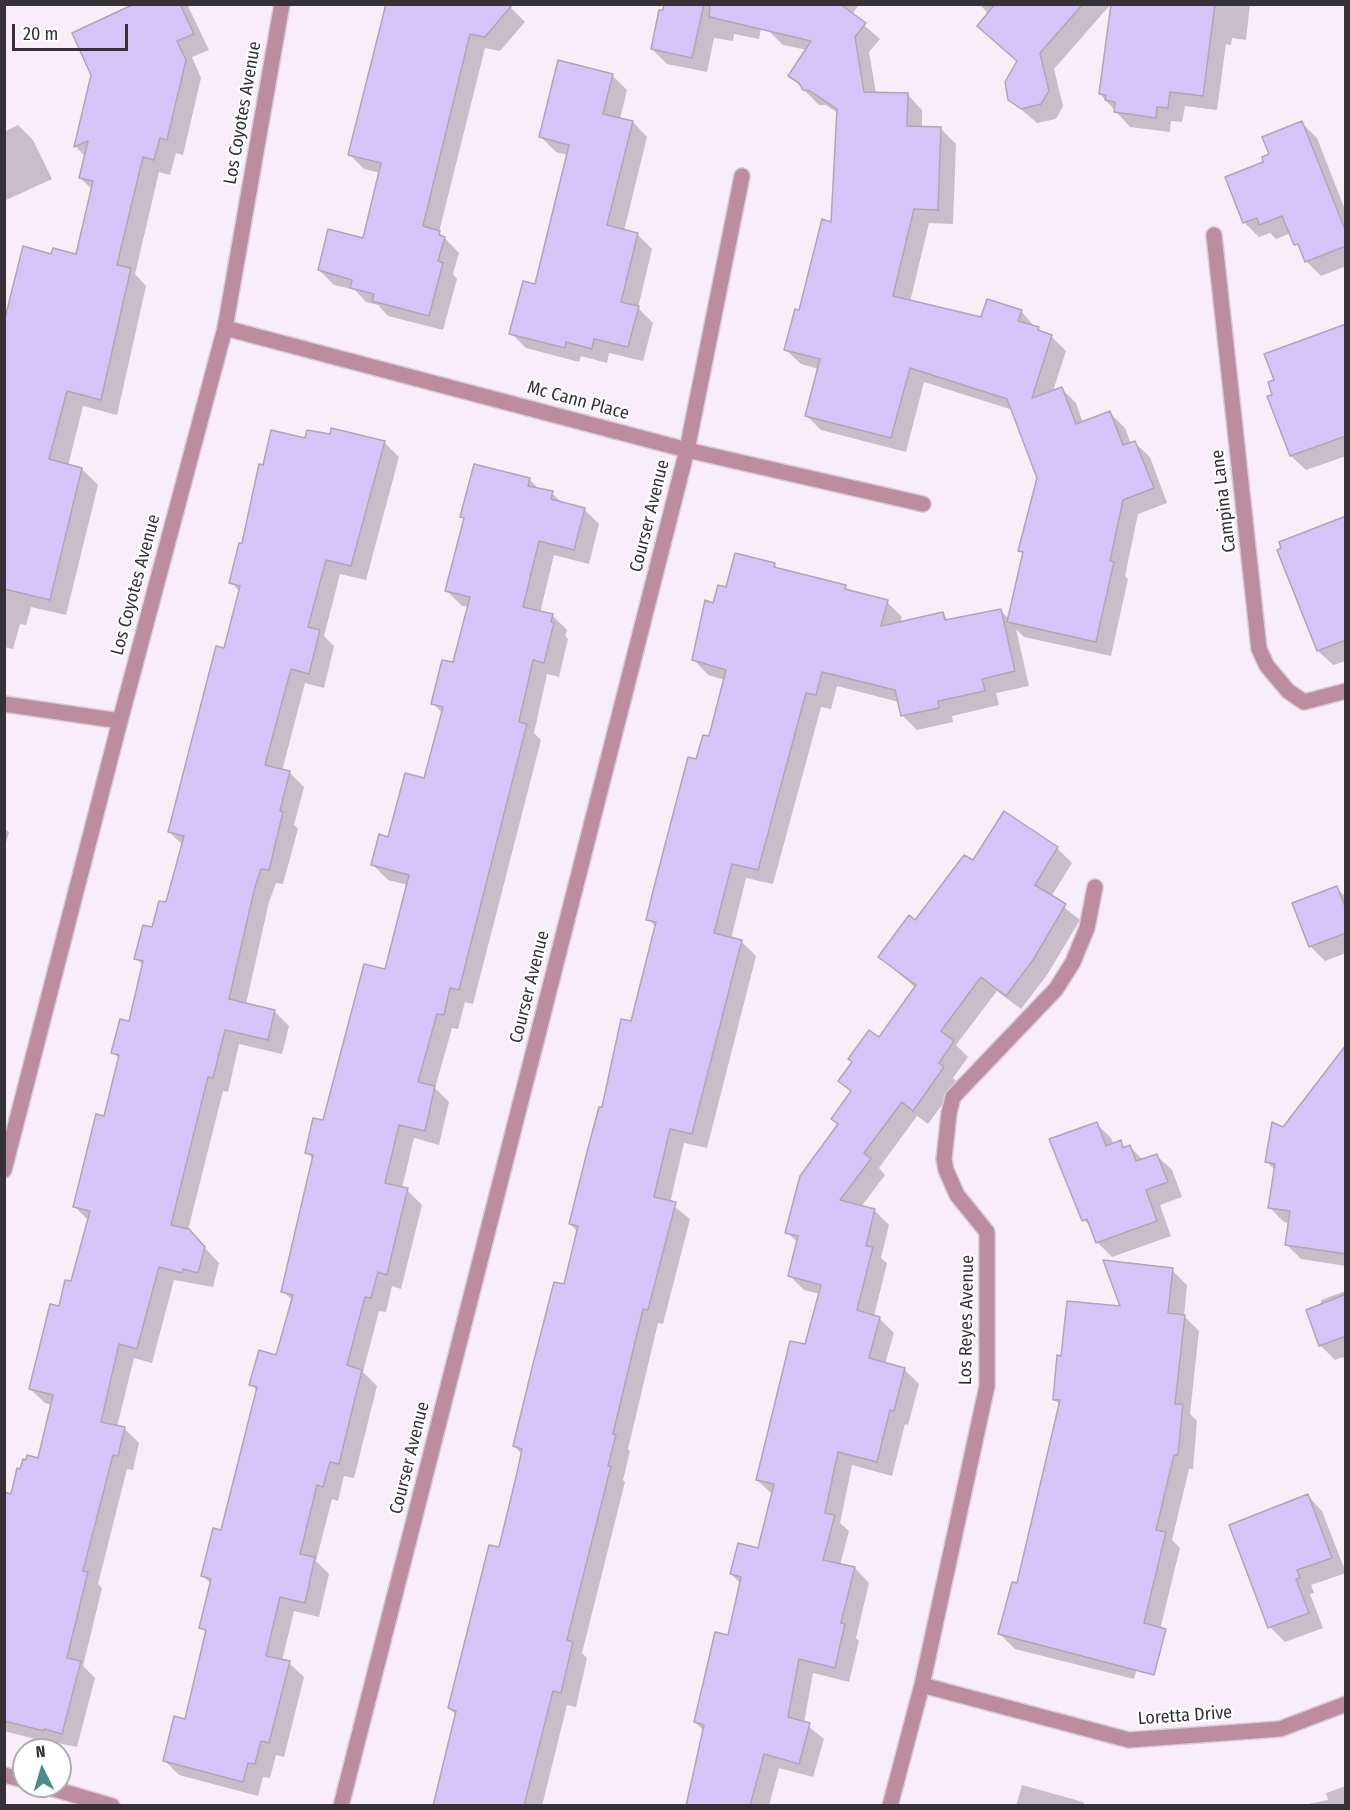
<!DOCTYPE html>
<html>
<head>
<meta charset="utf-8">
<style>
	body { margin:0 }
	#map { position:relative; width:1350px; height:1810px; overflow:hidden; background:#faedfa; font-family:"Fira Sans Condensed",sans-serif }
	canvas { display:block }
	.frame { position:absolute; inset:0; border:6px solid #363136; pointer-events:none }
	.north { position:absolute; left:12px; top:1738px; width:60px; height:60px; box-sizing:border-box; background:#fff; border:2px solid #afadaf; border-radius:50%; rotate:355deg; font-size:16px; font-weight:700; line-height:24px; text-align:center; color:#363136 }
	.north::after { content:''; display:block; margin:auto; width:21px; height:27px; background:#478e88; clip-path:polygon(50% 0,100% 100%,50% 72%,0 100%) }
	.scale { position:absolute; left:12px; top:24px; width:116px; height:27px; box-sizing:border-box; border:3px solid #363136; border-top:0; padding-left:8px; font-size:18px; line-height:21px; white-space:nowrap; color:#363136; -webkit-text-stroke:4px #fff; paint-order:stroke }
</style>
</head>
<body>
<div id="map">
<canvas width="1350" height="1810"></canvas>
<div class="frame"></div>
<div class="north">N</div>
<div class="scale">20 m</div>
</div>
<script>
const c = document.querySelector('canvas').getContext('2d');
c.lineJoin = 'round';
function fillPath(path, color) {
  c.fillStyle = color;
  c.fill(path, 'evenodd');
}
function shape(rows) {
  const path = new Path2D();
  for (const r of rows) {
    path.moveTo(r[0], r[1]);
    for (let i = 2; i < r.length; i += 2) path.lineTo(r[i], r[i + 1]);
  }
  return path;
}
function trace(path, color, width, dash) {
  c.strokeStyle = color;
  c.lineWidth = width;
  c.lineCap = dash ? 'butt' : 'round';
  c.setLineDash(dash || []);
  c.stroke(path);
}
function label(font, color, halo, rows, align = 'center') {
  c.font = font + ' "Fira Sans Condensed",sans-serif';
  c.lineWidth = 4.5;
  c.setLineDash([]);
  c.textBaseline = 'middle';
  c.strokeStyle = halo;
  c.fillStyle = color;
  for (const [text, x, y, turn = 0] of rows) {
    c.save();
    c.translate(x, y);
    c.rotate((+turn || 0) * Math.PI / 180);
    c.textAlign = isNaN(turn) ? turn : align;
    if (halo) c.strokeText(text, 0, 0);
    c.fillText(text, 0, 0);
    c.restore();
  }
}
fillPath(shape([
	[137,4,187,4,209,50,192,57,201,78,183,155,176,153,170,175,159,172,135,274,146,286,117,415,83,406,68,466,82,469,98,485,66,615,31,607,26,625,20,624,13,649,4,647,4,328,52,255,77,256,93,190,80,178,86,157,76,147,93,75],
	[507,4,525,22,500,51,485,48,439,232,459,253,453,274,457,279,443,330,388,316,378,305,366,302,355,290,334,285,319,270,364,240,381,173,364,169,349,154,383,21],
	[664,4,766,4,759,39,734,34,733,41,714,38,707,72,667,64,652,49],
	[784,4,859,4,852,15,880,39,869,52,876,93,908,95,922,110,922,128,941,129,956,144,953,224,929,223,910,302,982,319,1021,311,1035,327,1051,336,1066,351,1053,391,1061,388,1076,403,1083,423,1110,413,1125,428,1131,444,1135,443,1150,457,1167,503,1138,514,1125,576,1128,579,1111,656,1024,637,1016,629,1029,686,996,693,999,705,952,716,953,722,917,730,902,715,899,702,837,686,831,709,821,707,773,884,746,878,731,939,741,941,756,956,707,1148,684,1143,670,1203,690,1219,663,1324,658,1323,628,1449,630,1451,623,1480,625,1482,582,1653,587,1658,576,1707,567,1705,542,1806,434,1806,456,1715,449,1708,500,1549,522,1454,514,1446,565,1286,578,1232,570,1224,603,1109,632,1023,656,927,648,919,697,761,710,738,725,680,708,675,694,660,714,605,727,589,774,564,779,570,845,587,850,591,887,602,902,617,900,623,943,614,949,621,1000,610,1009,619,1024,555,1020,551,1038,478,1013,410,924,382,906,452,821,430,807,416,819,369,801,364,786,350,833,223,839,114,826,105,819,105,790,76,807,50,783,45,768,30],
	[979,4,1111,4,1054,69,1063,106,1056,119,1037,123,1009,99,1018,62,994,40,989,14],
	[1174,4,1250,4,1246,40,1232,38,1231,45,1226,44,1217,110,1185,106,1182,122,1171,121,1170,132,1130,127,1100,94],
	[612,75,627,90,620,119,633,122,647,137,624,231,637,234,652,249,638,308,653,323,643,361,609,353,607,363,581,356,579,362,526,348,511,333,536,286,568,155,556,152,541,137],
	[1302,123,1317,138,1346,212,1346,266,1321,276,1306,261,1291,233,1276,239,1270,233,1259,237,1244,222,1265,163],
	[18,125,33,140,52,179,4,201,4,132],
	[1346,329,1346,456,1306,470,1291,456,1269,397,1274,396,1276,380],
	[306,440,384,442,399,457,366,580,340,574,324,636,334,646,324,688,305,683,282,771,289,772,304,787,294,825,298,829,283,884,276,883,269,902,246,1004,274,1011,289,1026,282,1054,239,1044,228,1092,223,1091,188,1230,219,1263,213,1287,174,1280,152,1363,134,1358,117,1427,125,1429,139,1443,133,1470,127,1469,98,1584,102,1588,83,1666,95,1678,77,1747,58,1743,58,1745,4,1731,4,1494,12,1496,21,1471,39,1460,52,1405,45,1403,30,1389,60,1307,72,1283,89,1221,75,1207,105,1118,120,1059,113,1053,130,1022,144,966,136,958,167,904,183,845,169,832,240,592,231,582,264,467],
	[529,479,540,490,552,493,563,504,584,509,599,524,589,564,554,555,540,613,552,615,567,630,565,636,568,639,559,677,547,674,534,733,541,740,473,1004,465,1002,458,1029,452,1028,435,1088,449,1102,439,1145,414,1138,402,1188,407,1190,422,1205,401,1289,392,1286,386,1312,379,1311,363,1372,377,1386,354,1478,344,1476,338,1501,332,1499,316,1561,329,1574,319,1617,294,1611,282,1661,289,1663,304,1677,284,1757,276,1755,270,1778,263,1777,258,1796,179,1775,164,1760,186,1721,207,1633,201,1627,211,1584,203,1576,222,1532,258,1391,251,1385,277,1357,293,1301,283,1291,314,1160,306,1152,324,1122,386,971,408,885,388,880,373,865,425,780,442,713,433,703,454,664,469,607,462,606,447,591,465,520,462,517],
	[1346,518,1346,661,1333,665,1318,651],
	[4,828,9,832,4,850],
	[1057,848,1072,863,1051,897,1080,920,1047,975,1021,1009,997,991,956,1045,968,1057,953,1078,958,1083,928,1124,917,1116,879,1168,885,1175,861,1207,874,1210,889,1225,881,1258,887,1263,874,1316,879,1318,894,1333,885,1364,904,1369,919,1384,908,1425,905,1424,892,1476,852,1465,840,1523,849,1531,840,1565,855,1568,869,1583,856,1638,859,1641,849,1682,813,1673,804,1723,824,1739,813,1777,779,1768,769,1806,686,1806,704,1731,695,1722,729,1637,741,1584,731,1574,759,1550,773,1495,757,1480,806,1346,820,1294,804,1290,790,1276,798,1243,787,1232,839,1125,833,1119,852,1093,840,1081,879,1039,916,988,879,957,973,862],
	[1336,888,1346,897,1346,953,1325,961,1310,946],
	[1346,1048,1346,1266,1301,1259,1286,1244,1289,1223,1284,1222,1269,1207,1275,1170,1267,1162,1283,1129],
	[1096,1123,1111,1138,1114,1145,1120,1142,1126,1148,1130,1147,1143,1160,1157,1156,1172,1170,1182,1197,1160,1205,1171,1236,1112,1257,1097,1242,1092,1228,1084,1220],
	[1172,1270,1187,1285,1184,1316,1199,1331,1190,1414,1197,1421,1193,1469,1189,1469,1172,1540,1180,1548,1155,1650,1142,1648,1134,1679,1015,1649,1000,1634,1018,1584,1060,1405,1054,1399,1063,1357],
	[1346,1291,1346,1363,1343,1357,1335,1360,1320,1345,1321,1300],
	[1308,1496,1322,1511,1346,1573,1311,1585,1314,1593,1310,1594,1323,1628,1285,1642,1270,1627],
	[1022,1785,1083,1802,1086,1806,1016,1806],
	[1346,1786,1346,1806,1298,1806,1328,1800,1326,1793]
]), '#0003');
const building = shape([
	[134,4,180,4,194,34,177,41,186,60,167,140,160,138,154,160,143,157,117,265,131,268,101,400,67,391,49,459,82,468,50,600,4,589,4,322,23,246,51,254,53,248,76,254,93,181,79,178,88,141,74,147,91,75,72,33,134,4],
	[386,4,513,4,485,37,470,34,423,226,440,231,439,235,445,237,438,261,443,263,429,316,372,301,374,294,350,288,352,280,318,270,328,229,363,238,381,163,348,155,386,4],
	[664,4,704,4,692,58,651,49,659,10,663,10,664,4],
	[710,4,840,4,866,23,855,37,864,92,908,93,907,126,941,127,938,210,914,209,893,296,981,317,987,299,1022,310,1018,321,1039,327,1038,330,1052,335,1032,398,1062,387,1076,424,1110,411,1123,445,1135,441,1154,488,1123,500,1110,561,1114,562,1096,642,1007,622,1023,552,1018,551,1037,478,1007,399,910,368,891,438,805,416,820,359,784,350,795,309,799,310,822,219,831,222,837,109,810,91,803,90,799,83,788,76,811,41,709,17,710,4],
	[995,4,1083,4,1040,53,1049,91,1041,104,1021,109,1008,100,1005,82,1017,61,977,26,995,4],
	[1111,4,1215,4,1203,96,1170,92,1168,108,1157,107,1156,118,1114,112,1115,102,1105,100,1106,95,1099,94,1111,4],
	[558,60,613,74,603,114,633,121,607,225,638,233,621,302,639,306,628,347,594,339,592,349,566,342,565,348,509,334,523,281,535,284,569,145,539,137,558,60],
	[1302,121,1346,232,1346,246,1305,262,1298,244,1294,245,1282,216,1259,225,1257,218,1243,223,1225,177,1263,162,1262,157,1269,154,1262,137,1302,121],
	[1346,324,1346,436,1290,456,1267,396,1272,395,1268,382,1274,380,1264,354,1346,324],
	[331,428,385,441,351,566,326,560,308,627,320,630,309,674,291,669,265,765,290,771,280,811,283,812,269,870,261,869,255,887,229,999,275,1010,268,1040,225,1030,213,1078,208,1077,171,1225,189,1229,205,1247,198,1273,183,1269,182,1273,159,1267,137,1349,119,1344,101,1422,125,1427,118,1456,113,1455,83,1571,88,1572,67,1658,81,1661,62,1734,44,1729,44,1731,4,1721,4,1492,11,1494,17,1468,20,1469,23,1459,26,1460,27,1455,38,1458,53,1395,29,1389,50,1304,59,1306,65,1280,71,1281,90,1211,73,1207,96,1114,104,1116,119,1055,111,1053,120,1019,129,1021,143,961,134,959,143,925,152,927,159,901,166,902,184,836,168,832,216,646,224,648,240,586,229,583,239,543,242,543,259,464,263,465,271,430,305,438,307,430,330,434,331,428],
	[474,464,530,478,528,486,553,491,551,499,585,508,574,550,539,541,523,607,553,614,551,622,554,623,544,663,533,660,519,722,527,724,459,990,450,988,444,1015,437,1014,418,1082,435,1086,425,1131,399,1125,385,1183,408,1188,395,1241,387,1275,378,1272,371,1298,365,1297,347,1365,362,1370,339,1464,330,1462,323,1487,317,1485,300,1554,315,1557,305,1603,280,1597,266,1656,290,1661,269,1743,261,1741,255,1764,248,1763,243,1782,163,1761,174,1716,185,1719,206,1630,199,1628,211,1579,201,1576,213,1528,221,1530,257,1387,249,1385,259,1350,276,1355,293,1295,281,1292,313,1155,305,1153,313,1118,323,1120,364,964,385,969,409,875,371,865,379,834,388,837,405,773,424,778,443,707,431,704,442,660,453,662,470,597,445,591,464,518,460,517,474,464],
	[1346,516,1346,640,1317,651,1277,550,1281,548,1279,542,1346,516],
	[735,553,775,563,774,567,846,585,845,589,888,600,881,626,943,612,945,620,1001,609,1015,671,982,679,985,691,938,701,939,708,901,716,895,690,822,672,816,695,806,693,758,870,732,864,714,933,742,940,692,1134,670,1129,654,1197,676,1202,648,1310,643,1309,613,1434,616,1435,608,1466,611,1466,567,1640,573,1642,561,1693,553,1691,524,1806,433,1806,456,1711,448,1708,489,1545,499,1547,517,1473,522,1449,513,1446,532,1368,554,1282,564,1284,578,1226,569,1224,588,1148,599,1107,602,1107,621,1019,631,1021,656,922,646,920,654,887,688,757,696,759,703,735,709,736,726,670,692,660,705,600,713,603,718,585,726,587,735,553],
	[1004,811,1058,847,1035,885,1066,904,1033,960,1006,996,981,977,941,1031,954,1041,939,1063,944,1067,913,1111,902,1102,864,1153,871,1159,840,1200,875,1209,866,1246,873,1247,857,1310,880,1317,869,1358,905,1368,894,1411,890,1410,877,1462,838,1452,825,1513,835,1515,823,1560,855,1567,841,1623,845,1624,835,1668,799,1659,788,1717,810,1723,799,1764,764,1754,750,1806,686,1806,704,1725,694,1722,715,1632,728,1635,741,1577,730,1574,738,1543,758,1548,774,1484,756,1480,781,1378,790,1341,805,1344,821,1285,788,1276,798,1236,785,1233,800,1176,838,1124,831,1119,851,1091,838,1081,852,1062,848,1059,869,1030,879,1037,916,985,878,957,909,915,915,920,964,855,973,860,1004,811],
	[1337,886,1346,909,1346,933,1309,947,1292,903,1337,886],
	[1346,1045,1346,1254,1285,1245,1290,1211,1268,1208,1275,1164,1265,1162,1272,1122,1283,1127,1346,1045],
	[1097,1122,1106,1146,1121,1140,1123,1148,1130,1145,1136,1161,1157,1154,1168,1182,1146,1190,1157,1221,1096,1243,1087,1219,1082,1221,1049,1139,1097,1122],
	[1103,1260,1173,1268,1168,1313,1185,1315,1175,1404,1183,1404,1178,1455,1174,1455,1156,1530,1166,1532,1144,1623,1166,1629,1154,1675,998,1634,1012,1582,1017,1583,1060,1400,1053,1400,1057,1355,1061,1356,1067,1301,1120,1306,1103,1260],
	[1346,1294,1346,1336,1319,1346,1306,1310,1346,1294],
	[1308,1494,1332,1558,1297,1570,1300,1578,1296,1579,1309,1613,1268,1628,1229,1525,1308,1494]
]);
fillPath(building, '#d4c4f7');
trace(building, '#aca8b6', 1.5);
const minor = shape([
	[1214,235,1259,649,1267,666,1288,691,1304,702,1346,691],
	[225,328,687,450,923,504],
	[4,704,120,721],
	[4,1170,120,721,225,328,282,4],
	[922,1685,1129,1740,1280,1729,1346,1704],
	[4,1775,24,1780],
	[44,1786,112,1806],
	[341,1806,687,450,742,176],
	[890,1806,922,1685,987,1386,987,1232,957,1195,946,1170,944,1159,949,1113,953,1097,1056,989,1073,962,1087,928,1095,887]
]);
trace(minor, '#d7cbd7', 18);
trace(minor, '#bb8d9e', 15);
label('18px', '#363136', '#fff', [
	["Los Coyotes Avenue",243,113,-80],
	["Mc Cann Place",578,401,15],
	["Campina Lane",1224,501,-97],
	["Courser Avenue",650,516,-76],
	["Los Coyotes Avenue",136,585,-75],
	["Courser Avenue",530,987,-76],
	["Los Reyes Avenue",967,1320,-89],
	["Courser Avenue",410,1458,-76],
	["Loretta Drive",1185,1716,-4]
]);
</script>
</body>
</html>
